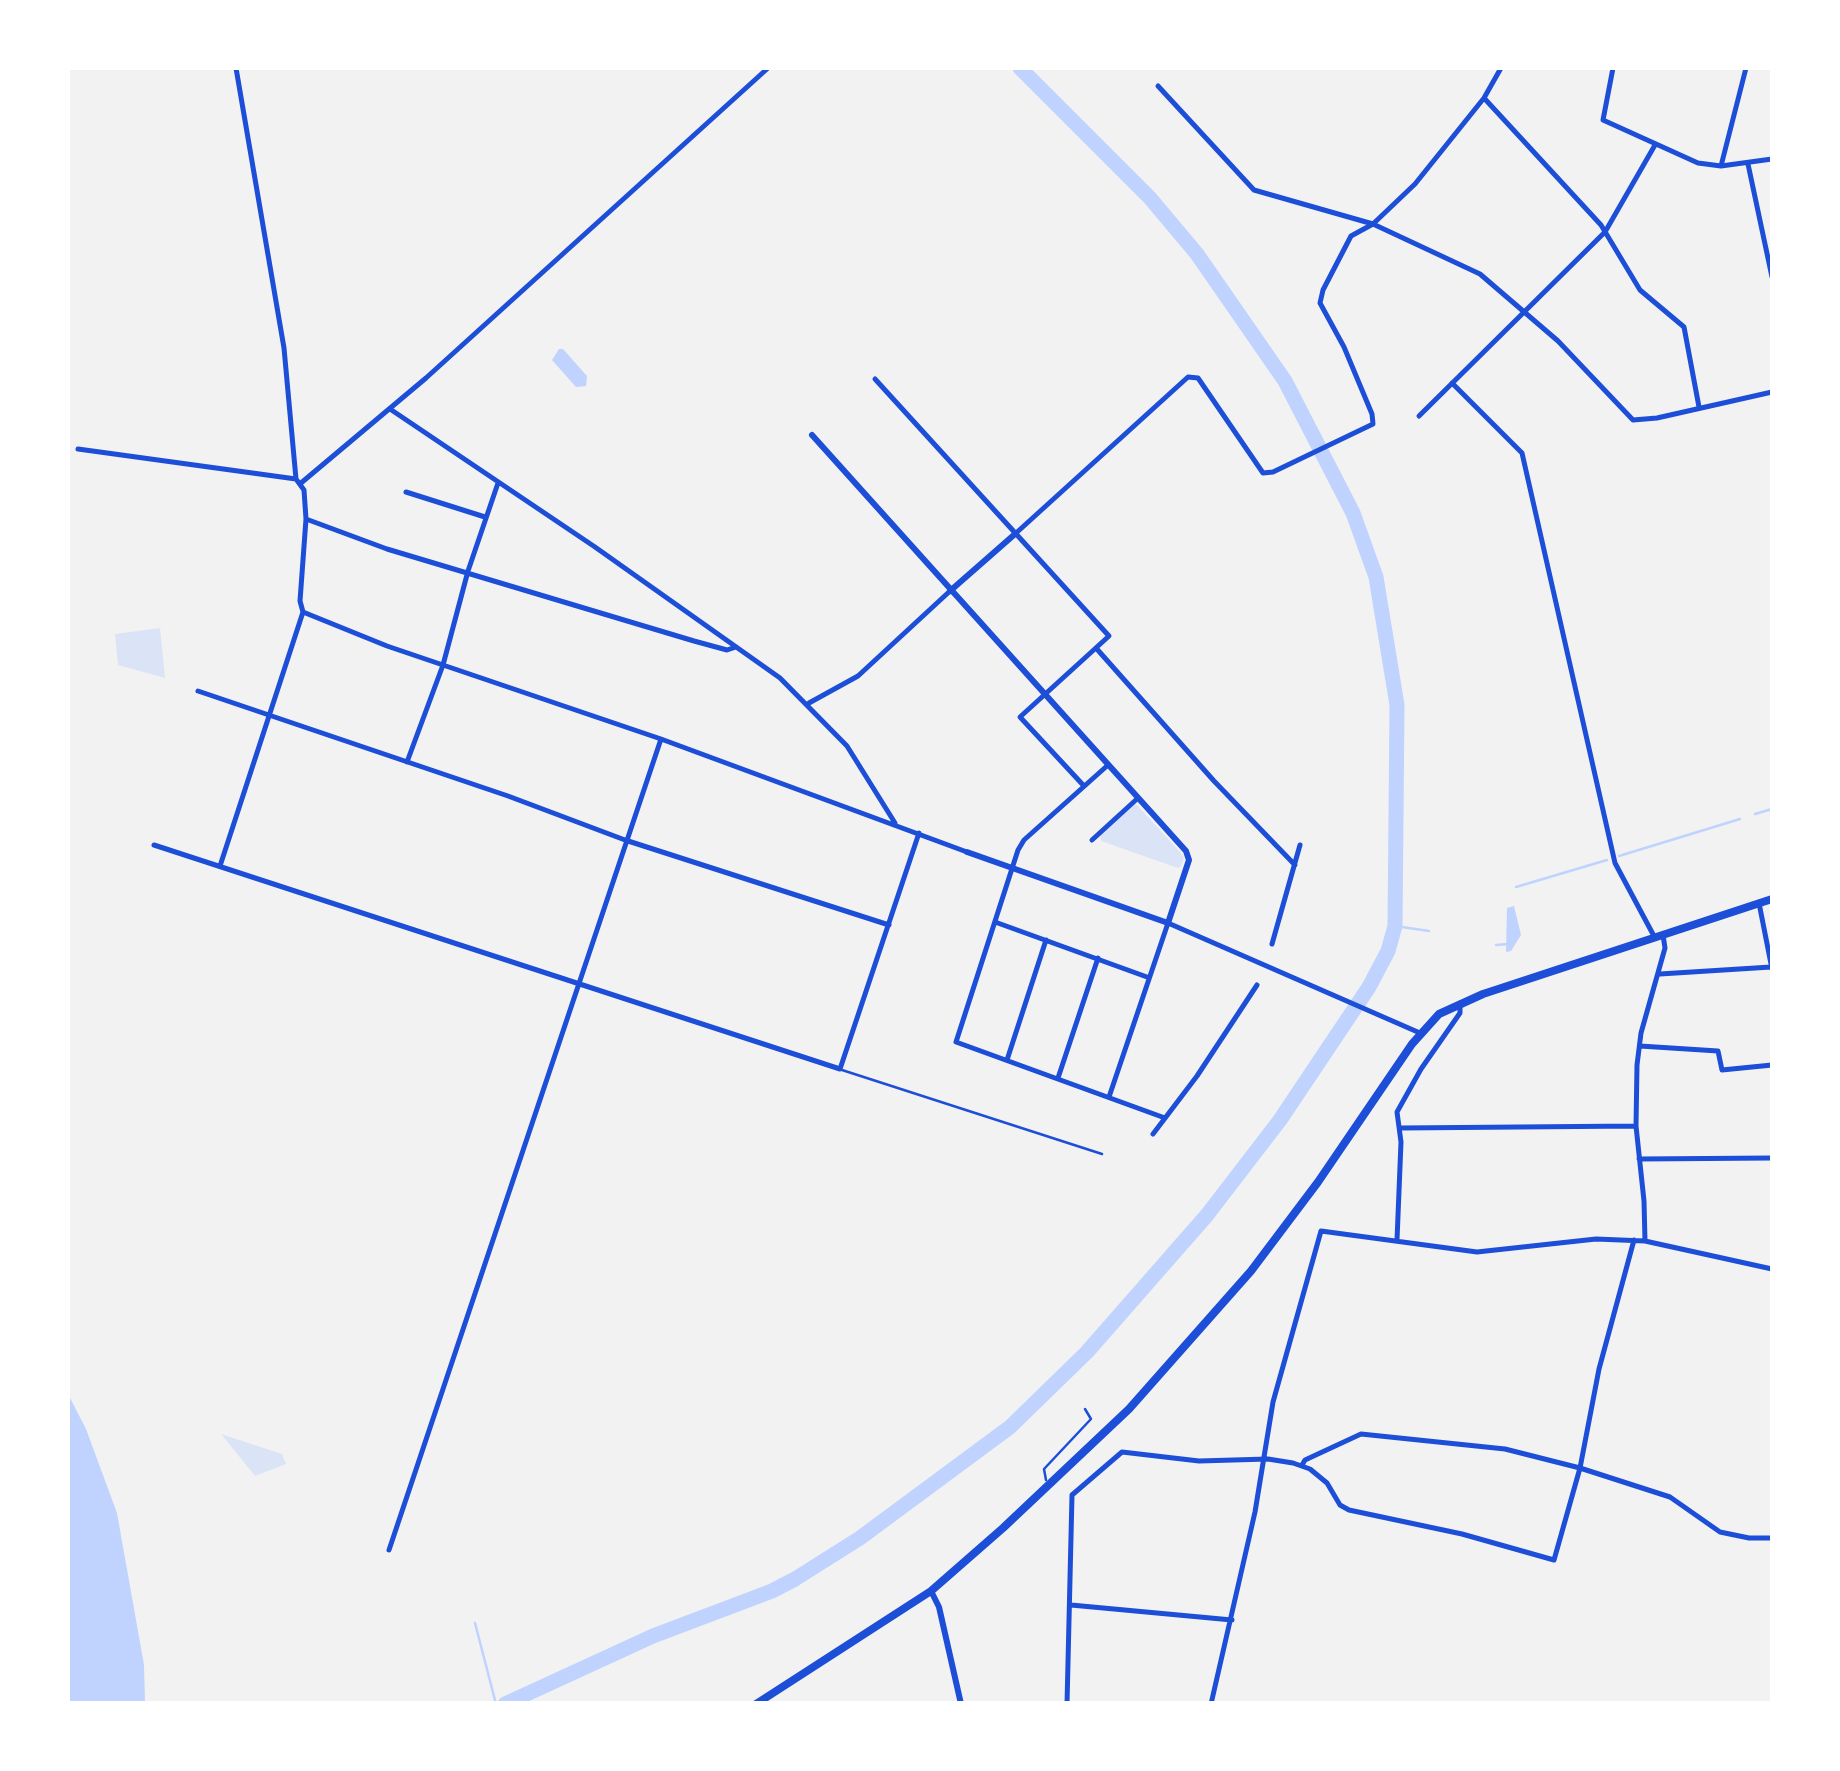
<!DOCTYPE html>
<html>
<head>
<meta charset="utf-8">
<style>
	body { margin:0 }
	#map { position:relative; width:1840px; height:1771px; overflow:hidden; background:#f2f2f2; font-family:Quicksand,sans-serif }
	canvas { display:block }
	.frame { position:absolute; inset:0; border:70px solid #fff; pointer-events:none }
</style>
</head>
<body>
<div id="map">
<canvas width="1840" height="1771"></canvas>
<div class="frame"></div>
</div>
<script>
const c = document.querySelector('canvas').getContext('2d');
c.lineJoin = 'round';
function fillPath(path, color) {
  c.fillStyle = color;
  c.fill(path, 'evenodd');
}
function shape(rows) {
  const path = new Path2D();
  for (const r of rows) {
    path.moveTo(r[0], r[1]);
    for (let i = 2; i < r.length; i += 2) path.lineTo(r[i], r[i + 1]);
  }
  return path;
}
function trace(path, color, width, dash) {
  c.strokeStyle = color;
  c.lineWidth = width;
  c.lineCap = dash ? 'butt' : 'round';
  c.setLineDash(dash || []);
  c.stroke(path);
}
fillPath(shape([
	[160,628,165,678,118,665,115,634],
	[1134,805,1137,805,1181,853,1184,858,1181,866,1178,868,1101,841,1100,835],
	[221,1434,282,1454,286,1464,255,1476]
]), '#dbe4f7');
fillPath(shape([
	[559,349,563,349,587,376,586,386,576,387,552,360],
	[1514,906,1521,935,1511,951,1506,952,1507,908],
	[68,1394,86,1429,117,1513,144,1665,145,1703,68,1703]
]), '#bfd3fe');
trace(shape([
	[1755,814,1772,809],
	[1619,856,1740,819],
	[1516,887,1607,860],
	[1395,926,1429,931],
	[1496,945,1509,944],
	[475,1623,496,1704]
]), '#bfd3fe', 2.5);
trace(shape([
	[505,1704,653,1636,772,1591,795,1579,860,1538,1010,1427,1087,1352,1207,1215,1280,1120,1369,987,1388,951,1395,926,1397,705,1376,577,1353,513,1285,381,1197,254,1150,198,1020,68]
]), '#bfd3fe', 15);
trace(shape([
	[842,1070,1102,1154],
	[1046,1480,1044,1469,1091,1419,1085,1409]
]), '#1d4ed8', 2.5);
trace(shape([
	[236,68,284,348,296,479],
	[1613,68,1603,120,1698,163,1721,166,1772,159],
	[1158,86,1254,190,1373,224,1480,274,1558,341,1633,420,1657,418,1772,392],
	[1484,98,1601,225,1640,290,1684,327,1699,407],
	[1748,164,1772,277],
	[1721,166,1746,68],
	[875,379,1109,636,1020,717,1084,786],
	[1452,383,1522,453,1615,863,1655,938],
	[390,409,595,547,780,678,847,746,895,823],
	[1419,416,1605,232,1655,145],
	[78,449,296,479,304,490,306,519,300,601,303,612,220,866],
	[301,483,426,378,768,68],
	[406,492,485,517],
	[306,519,387,549,694,641,727,650,736,647],
	[1015,534,1188,377,1198,378,1263,473,1273,472,1373,424,1372,414,1344,347,1320,303,1323,290,1351,236,1373,224,1415,184,1484,98,1501,68],
	[303,612,387,646,661,739,967,852],
	[1096,648,1214,781,1295,865],
	[198,691,508,796,625,840,889,925],
	[809,703,858,676,950,591],
	[407,762,443,665,468,571,498,483],
	[1108,765,1024,840,1018,850,956,1042,1165,1118],
	[1092,840,1138,798],
	[154,845,840,1069,919,833],
	[1759,903,1772,969],
	[995,922,1147,977],
	[1272,944,1300,845],
	[1660,974,1771,967],
	[1640,1046,1718,1051,1722,1070,1772,1065],
	[1007,1060,1046,940],
	[1058,1078,1098,958],
	[1109,1097,1168,923,1420,1033],
	[1401,1128,1636,1126],
	[1153,1134,1197,1076,1257,985],
	[1639,1159,1772,1158],
	[1397,1240,1401,1142,1397,1112,1421,1069,1460,1013,1460,1003],
	[1645,1241,1644,1201,1636,1126,1637,1065,1641,1033,1665,948,1663,935],
	[1302,1465,1305,1460,1361,1434,1505,1449,1580,1468,1670,1497,1720,1532,1749,1538,1772,1538],
	[389,1550,661,739],
	[1071,1605,1232,1620],
	[1067,1704,1072,1495,1122,1452,1199,1461,1268,1459,1293,1463,1310,1469,1327,1483,1340,1505,1349,1510,1462,1534,1554,1560,1580,1468,1599,1369,1634,1240],
	[1211,1704,1255,1512,1273,1402,1321,1231,1477,1252,1596,1239,1645,1241,1772,1269]
]), '#1d4ed8', 5);
trace(shape([
	[812,435,1186,851,1189,860,1168,923,967,852],
	[950,591,1015,534],
	[931,1591,939,1607,961,1704]
]), '#1d4ed8', 6);
trace(shape([
	[756,1704,931,1591,1003,1528,1129,1409,1251,1271,1318,1182,1412,1044,1439,1014,1483,994,1772,899]
]), '#1d4ed8', 8);
</script>
</body>
</html>
